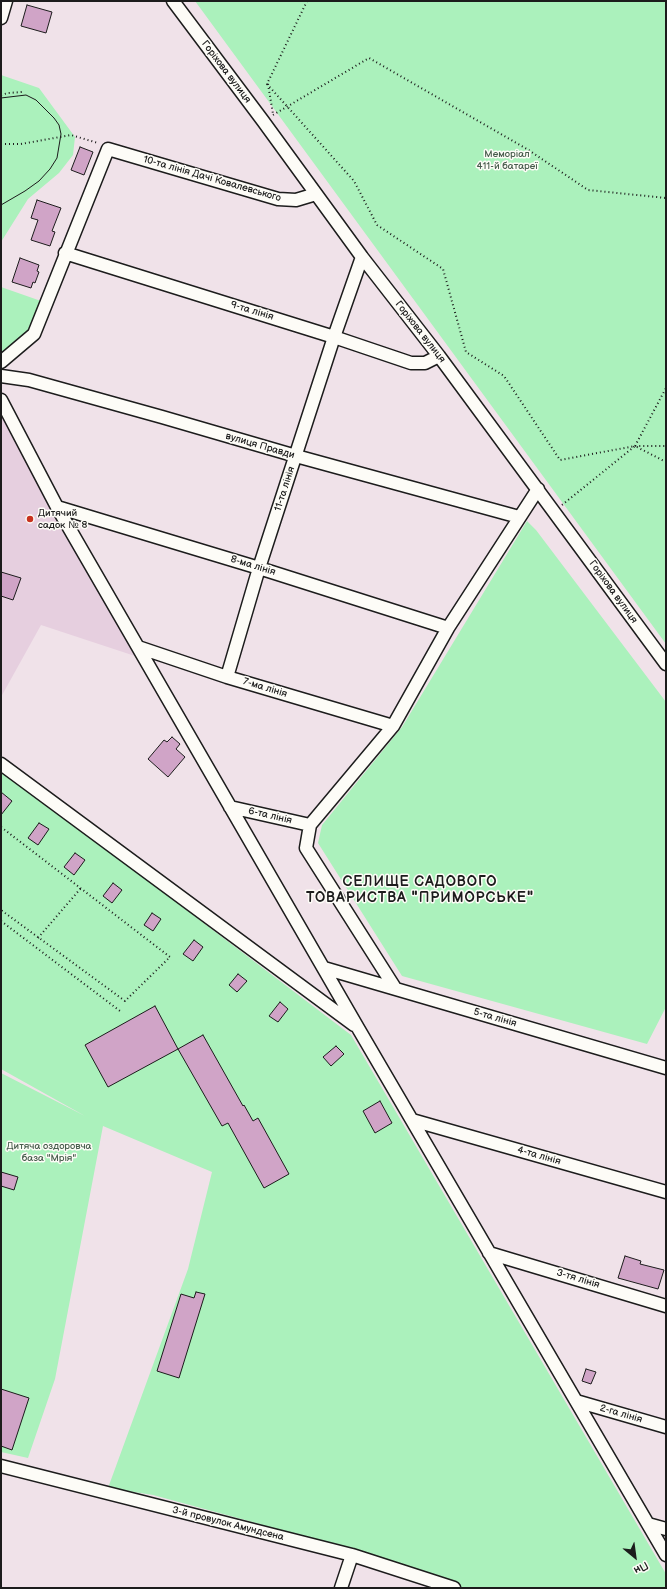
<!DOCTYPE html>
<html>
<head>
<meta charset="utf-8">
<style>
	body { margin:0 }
	#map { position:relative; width:667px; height:1589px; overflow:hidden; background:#f0e2e9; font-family:"Balsamiq Sans",sans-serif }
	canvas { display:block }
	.frame { position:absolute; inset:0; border:2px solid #1c1c1c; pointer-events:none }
	.north { position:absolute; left:615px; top:1537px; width:40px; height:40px; -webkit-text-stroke:3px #fdfcf7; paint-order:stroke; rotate:151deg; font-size:11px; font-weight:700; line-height:16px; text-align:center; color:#1c1c1c }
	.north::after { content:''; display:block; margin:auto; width:14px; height:18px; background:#1c1c1c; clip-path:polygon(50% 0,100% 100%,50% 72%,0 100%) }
</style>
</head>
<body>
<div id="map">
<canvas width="667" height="1589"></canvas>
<div class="frame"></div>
<div class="north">Пн</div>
</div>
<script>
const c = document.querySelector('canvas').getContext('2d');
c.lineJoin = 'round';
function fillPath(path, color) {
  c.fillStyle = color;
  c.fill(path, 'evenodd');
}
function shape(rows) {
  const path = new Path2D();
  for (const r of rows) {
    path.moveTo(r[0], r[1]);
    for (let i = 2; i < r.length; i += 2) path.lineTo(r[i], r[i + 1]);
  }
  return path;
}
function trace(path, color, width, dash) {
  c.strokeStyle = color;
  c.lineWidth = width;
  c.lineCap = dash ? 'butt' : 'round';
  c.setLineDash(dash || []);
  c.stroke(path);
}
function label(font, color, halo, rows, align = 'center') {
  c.font = font + ' "Balsamiq Sans",sans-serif';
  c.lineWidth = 3;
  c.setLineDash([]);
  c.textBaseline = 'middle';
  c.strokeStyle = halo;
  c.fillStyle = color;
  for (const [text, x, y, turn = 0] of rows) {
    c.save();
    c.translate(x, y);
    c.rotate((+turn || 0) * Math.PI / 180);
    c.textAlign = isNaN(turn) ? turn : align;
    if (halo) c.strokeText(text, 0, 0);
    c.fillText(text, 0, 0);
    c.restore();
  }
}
fillPath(shape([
	[1,413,135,656,41,625,1,697]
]), '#e6cfdf');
fillPath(shape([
	[195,1,666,1,666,644],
	[1,75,39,88,75,137,73,155,59,173,28,199,1,242],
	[1,287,41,301,28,332,1,356],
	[527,521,536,530,666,702,666,1007,647,1044,402,976,318,843,322,825,402,727],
	[1,769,351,1035,666,1574,666,1588,454,1588,256,1523,153,1495,108,1488,188,1269,212,1172,103,1126,55,1379,28,1458,1,1452,1,1073,85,1116,1,1069]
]), '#abf1bc');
const building = shape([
	[27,5,52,12,46,33,21,26,27,5],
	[80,147,93,152,84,175,71,170,80,147],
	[37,200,61,208,52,231,55,232,50,246,31,240,38,220,31,218,37,200],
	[20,258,39,265,37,271,39,272,35,283,33,282,31,288,12,282,20,258],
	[1,572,21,578,13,600,1,596,1,572],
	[172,737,180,744,176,749,185,757,168,777,148,759,164,740,167,742,172,737],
	[1,792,12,801,1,815,1,792],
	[39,823,49,829,38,845,28,838,39,823],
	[75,853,85,860,74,875,64,867,75,853],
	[113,883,122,890,112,903,103,896,113,883],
	[152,913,161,919,153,931,144,925,152,913],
	[194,940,203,947,193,961,183,954,194,940],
	[238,974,247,981,237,992,229,985,238,974],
	[280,1002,288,1009,278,1022,269,1016,280,1002],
	[155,1006,178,1049,108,1087,85,1045,155,1006],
	[203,1035,243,1106,244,1105,253,1121,258,1118,289,1174,264,1188,228,1123,222,1126,178,1049,203,1035],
	[336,1046,344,1054,331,1066,323,1057,336,1046],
	[380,1101,392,1123,375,1133,363,1111,380,1101],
	[1,1172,18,1177,14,1190,1,1186,1,1172],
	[625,1256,641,1261,640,1264,664,1270,658,1289,618,1278,625,1256],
	[196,1292,205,1294,179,1378,157,1371,181,1294,194,1298,196,1292],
	[586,1369,596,1372,591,1384,582,1381,586,1369],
	[1,1389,29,1398,12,1450,1,1446,1,1389]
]);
fillPath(building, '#d0a4c7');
trace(building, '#1c1c1c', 1);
const minor = shape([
	[173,1,263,121,362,257,439,356,666,664],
	[1,18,6,1],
	[65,253,334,337,411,363,425,363,439,356],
	[1,362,34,334,108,149,278,199,296,200,316,194],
	[1,376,29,380,162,417,296,456,519,517],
	[1,400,57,507,358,1028,666,1555],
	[57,507,259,568,448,628],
	[138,647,227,677,393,726],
	[227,677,259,568,334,337,362,257],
	[1,764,354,1025],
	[230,807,310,825],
	[324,968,666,1068],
	[395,988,306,848,310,825,393,726,448,628,538,489],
	[412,1120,666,1192],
	[489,1253,666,1306],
	[576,1401,666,1427],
	[1,1466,352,1555,454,1588],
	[648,1524,666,1529],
	[341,1588,352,1555]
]);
trace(minor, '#1c1c1c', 15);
trace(shape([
	[307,1,267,84,354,181,377,225,443,269,466,352,504,376,560,460,635,446,666,446],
	[268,84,273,114],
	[1,95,8,93,22,92],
	[273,115,369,58,527,149,588,190,666,198],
	[1,144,21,144,71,135,98,143],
	[635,446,666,388],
	[562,505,635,446,666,462],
	[1,827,170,957,125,1001,1,910],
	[1,921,120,1011],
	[38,938,81,888]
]), '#1c1c1c', 2, [1, 3]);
trace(minor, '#fdfcf7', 12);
trace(shape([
	[1,98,26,95,36,100,54,118,59,125,61,134,57,158,50,169,39,181,25,191,1,205]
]), '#1c1c1c', 1);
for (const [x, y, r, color] of [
	[30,519,4,"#c8321e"]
]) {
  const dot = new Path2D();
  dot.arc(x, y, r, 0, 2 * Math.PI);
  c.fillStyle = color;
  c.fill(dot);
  trace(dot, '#fdfcf7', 1.5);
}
label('10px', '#1c1c1c', '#fdfcf7', [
	["Горіхова вулиця",226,72,53],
	["10-та лінія Дачі Ковалевського",212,179,16],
	["9-та лінія",252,311,17],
	["Горіхова вулиця",420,332,52],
	["вулиця Правди",260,446,16],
	["11-та лінія",285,489,-72],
	["8-ма лінія",253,566,17],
	["Горіхова вулиця",613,592,54],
	["7-ма лінія",265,688,17],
	["6-та лінія",270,816,13],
	["5-та лінія",495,1018,16],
	["4-та лінія",539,1156,16],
	["3-тя лінія",578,1279,17],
	["2-га лінія",621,1414,16],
	["3-й провулок Амундсена",228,1524,14]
]);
label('10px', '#475c4c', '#fdfcf7', [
	["Меморіал",507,154],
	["411-й батареї",507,166],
	["Дитяча оздоровча",49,1146],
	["база \"Мрія\"",49,1158]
]);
label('10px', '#1c1c1c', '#fdfcf7', [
	["Дитячий",38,513],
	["садок № 8",38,525]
], 'left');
c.letterSpacing = '1px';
label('bold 14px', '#1c1c1c', '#fdfcf7', [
	["СЕЛИЩЕ САДОВОГО",420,882],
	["ТОВАРИСТВА \"ПРИМОРСЬКЕ\"",420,898]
]);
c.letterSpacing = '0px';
</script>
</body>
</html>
